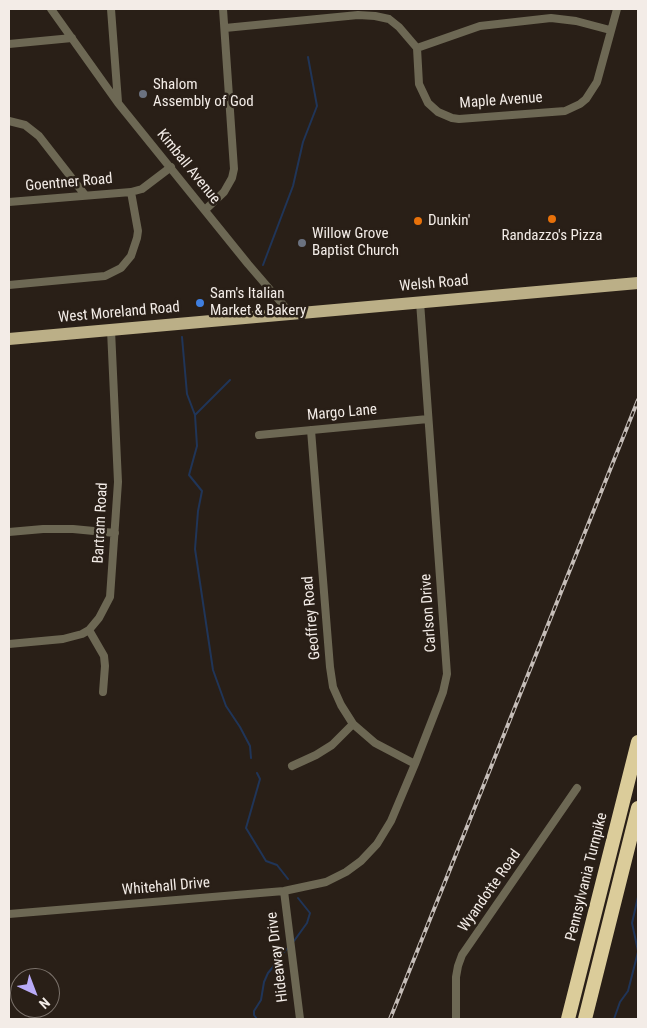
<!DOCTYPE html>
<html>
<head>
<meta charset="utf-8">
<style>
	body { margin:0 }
	#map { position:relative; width:647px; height:1028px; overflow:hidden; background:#291f17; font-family:"Roboto Condensed",sans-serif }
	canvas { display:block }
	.frame { position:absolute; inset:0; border:10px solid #f3ece7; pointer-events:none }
	.north { position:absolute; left:10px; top:968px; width:50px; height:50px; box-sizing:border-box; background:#291f17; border:1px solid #7a716a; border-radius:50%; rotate:137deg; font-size:14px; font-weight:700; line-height:20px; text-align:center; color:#f3ece7 }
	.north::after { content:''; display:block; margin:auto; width:18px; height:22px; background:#b9abf7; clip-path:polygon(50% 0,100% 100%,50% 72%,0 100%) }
</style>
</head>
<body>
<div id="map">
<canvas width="647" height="1028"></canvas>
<div class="frame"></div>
<div class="north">N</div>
</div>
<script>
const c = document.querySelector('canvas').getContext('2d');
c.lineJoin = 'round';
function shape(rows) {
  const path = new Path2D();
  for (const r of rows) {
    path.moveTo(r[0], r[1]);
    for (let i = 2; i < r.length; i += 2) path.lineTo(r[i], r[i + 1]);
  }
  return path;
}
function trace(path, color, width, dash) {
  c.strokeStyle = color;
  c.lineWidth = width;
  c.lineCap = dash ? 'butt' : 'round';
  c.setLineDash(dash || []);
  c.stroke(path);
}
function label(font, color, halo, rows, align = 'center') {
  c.font = font + ' "Roboto Condensed",sans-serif';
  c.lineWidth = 5;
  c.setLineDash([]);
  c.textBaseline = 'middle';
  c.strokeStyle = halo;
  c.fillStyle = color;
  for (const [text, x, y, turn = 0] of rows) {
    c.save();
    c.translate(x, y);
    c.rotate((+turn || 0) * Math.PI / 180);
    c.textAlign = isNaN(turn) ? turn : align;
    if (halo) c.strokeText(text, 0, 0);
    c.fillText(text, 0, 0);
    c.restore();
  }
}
trace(shape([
	[263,265,293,186,303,142,317,106,308,57],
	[182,337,187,394,195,415],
	[230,380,195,415,197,446,189,475,202,491,198,511,195,549,213,670,226,706,240,727,250,746,251,758],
	[257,773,260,779,246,828,266,861,277,865,288,879],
	[638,897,632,923,638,951],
	[294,941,307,923,310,913,298,898],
	[257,1019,254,1015,254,1011,261,1000,264,982,268,973,273,967,275,961,289,947],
	[614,1019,620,1002,628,991,638,952]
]), '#203558', 2);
trace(shape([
	[51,9,118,103,248,264,291,314],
	[111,9,118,102],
	[225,28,358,15,375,16,389,19,399,27,417,48,419,84,428,103,438,112,452,118,459,119,565,111,580,104,586,99,597,82,617,9],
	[9,44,72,38],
	[417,48,480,26,551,18,576,21,610,30],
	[9,121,25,125,39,136,85,195],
	[9,202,131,192],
	[205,210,224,192,232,178,234,169,223,9],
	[9,285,105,276,121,268,131,256,137,238,138,231,131,192,142,189,171,167],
	[311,430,330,667,333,687,341,705,353,724,375,743,415,764],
	[259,435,428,419],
	[9,532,43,529,73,529,115,533],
	[89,630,104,656,105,666,103,692],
	[9,644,63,639,82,634,89,630,99,618,110,597,118,482,111,330],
	[292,766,316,755,332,745,353,724],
	[284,891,300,1019],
	[9,914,284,891,326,882,346,872,361,861,377,844,391,821,415,764,443,692,447,674,420,302],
	[456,1019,456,977,458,966,462,955,577,788]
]), '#6d6854', 8);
trace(shape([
	[9,339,638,283]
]), '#bbaf87', 12);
trace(shape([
	[568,1019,638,742],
	[585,1019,638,808]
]), '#dbcc9a', 14);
const rail = shape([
	[390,1019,638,400]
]);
trace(rail, '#c5bdb8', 4);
trace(rail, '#291f17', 2, [5.5]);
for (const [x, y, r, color] of [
	[143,94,5,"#6b7280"],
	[552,219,5,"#e8710a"],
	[418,221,5,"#e8710a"],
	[302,243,5,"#6b7280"],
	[200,303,5,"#3f7fe0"]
]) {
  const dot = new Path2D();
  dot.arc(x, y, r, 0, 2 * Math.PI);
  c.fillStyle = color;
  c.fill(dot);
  trace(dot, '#291f17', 2);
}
label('15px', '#f3ece7', '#291f17', [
	["Shalom",153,85],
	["Assembly of God",153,102],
	["Dunkin'",428,221],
	["Willow Grove",312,234],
	["Baptist Church",312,251],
	["Randazzo's Pizza",552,236,"center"],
	["Sam's Italian",210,294],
	["Market & Bakery",210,311]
], 'left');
label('15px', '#f3ece7', '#291f17', [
	["Maple Avenue",501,101,-4],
	["Kimball Avenue",188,167,51],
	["Goentner Road",69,183,-5],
	["Welsh Road",434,284,-5],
	["West Moreland Road",119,313,-5],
	["Margo Lane",342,413,-5],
	["Bartram Road",101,523,-87],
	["Carlson Drive",429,613,-94],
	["Geoffrey Road",312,618,-95],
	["Pennsylvania Turnpike",587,877,-76],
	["Whitehall Drive",166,887,-5],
	["Wyandotte Road",490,891,-55],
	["Hideaway Drive",278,957,-97]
]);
</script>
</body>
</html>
